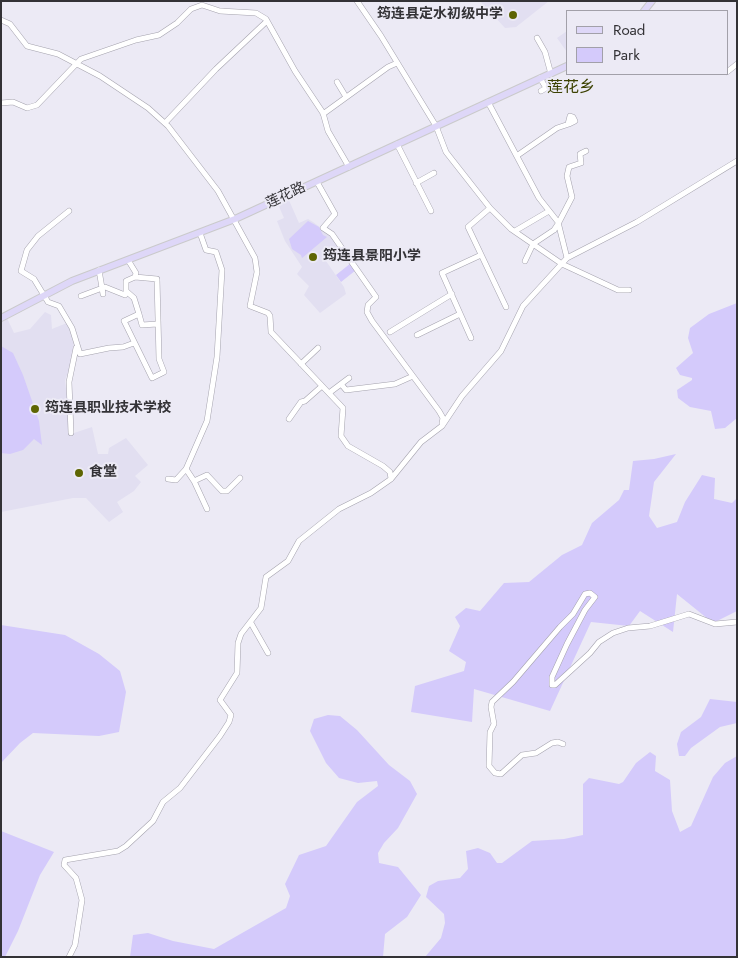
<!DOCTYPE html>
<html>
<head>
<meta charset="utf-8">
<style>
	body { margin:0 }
	#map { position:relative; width:738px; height:958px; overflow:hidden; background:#eceaf5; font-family:Jost,sans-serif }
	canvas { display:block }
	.frame { position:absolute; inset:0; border:2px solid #333236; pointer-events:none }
	.legend { position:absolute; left:566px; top:10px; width:162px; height:65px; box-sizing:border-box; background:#eceaf5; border:1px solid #a2a0a9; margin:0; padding:6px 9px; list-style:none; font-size:15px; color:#333236 }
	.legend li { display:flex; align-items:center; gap:10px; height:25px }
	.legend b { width:25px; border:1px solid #a2a0a9 }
</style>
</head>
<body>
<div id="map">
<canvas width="738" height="958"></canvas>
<div class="frame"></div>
<ul class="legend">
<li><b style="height:6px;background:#ded7f8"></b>Road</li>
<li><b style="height:14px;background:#d4cafb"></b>Park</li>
</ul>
</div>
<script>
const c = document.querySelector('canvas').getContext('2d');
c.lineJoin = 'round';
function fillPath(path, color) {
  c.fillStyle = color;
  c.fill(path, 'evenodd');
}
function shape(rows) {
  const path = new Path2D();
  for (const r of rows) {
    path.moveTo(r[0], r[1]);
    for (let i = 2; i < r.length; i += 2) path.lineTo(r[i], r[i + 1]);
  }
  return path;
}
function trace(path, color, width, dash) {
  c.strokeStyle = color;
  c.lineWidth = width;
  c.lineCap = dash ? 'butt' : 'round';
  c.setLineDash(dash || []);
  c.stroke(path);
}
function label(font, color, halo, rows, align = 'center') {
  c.font = font + ' Jost,"Noto Sans SC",sans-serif';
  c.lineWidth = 4;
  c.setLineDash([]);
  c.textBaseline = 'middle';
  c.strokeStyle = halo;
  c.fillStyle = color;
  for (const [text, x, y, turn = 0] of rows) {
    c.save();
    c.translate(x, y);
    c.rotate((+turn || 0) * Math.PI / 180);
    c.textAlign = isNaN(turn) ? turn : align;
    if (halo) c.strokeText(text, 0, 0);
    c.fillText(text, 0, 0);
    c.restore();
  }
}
fillPath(shape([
	[480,1,549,1,516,27,505,28],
	[567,31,567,52,557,38],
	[288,198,299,223,308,219,313,222,333,237,341,248,326,261,344,287,346,294,320,313,304,295,309,286,297,274,302,267,285,241,277,221,284,218,277,202],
	[45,312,51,315,52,329,67,323,71,330,75,354,65,380,71,434,92,427,98,454,108,454,109,448,126,438,148,465,135,476,141,482,134,491,117,502,123,512,109,522,86,498,73,498,1,512,1,322,7,318,14,333,30,329]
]), '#e2dff1');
fillPath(shape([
	[308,221,319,227,323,235,327,237,302,258,301,255,292,249,289,239],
	[351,263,356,270,341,282,336,275],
	[737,303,737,418,725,428,715,429,711,411,690,407,678,398,677,390,692,380,692,378,680,375,676,368,693,353,688,338,690,328,709,314],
	[1,346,13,353,23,375,39,421,42,445,34,439,23,450,10,454,1,453],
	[676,454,654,482,649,516,657,528,677,522,685,502,702,475,715,478,714,499,732,503,737,498,737,611,713,623,677,594,673,632,640,611,629,626,591,622,550,711,474,689,472,722,411,712,415,686,464,671,466,662,449,651,460,626,455,617,466,608,480,611,504,583,529,582,562,555,582,545,592,523,619,500,624,490,629,490,633,461,654,459],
	[1,625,65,635,99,654,120,671,126,692,119,732,99,736,33,733,20,743,1,763],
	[710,699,737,702,737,723,720,727,691,748,685,756,679,756,677,744,681,732,701,717],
	[328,715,340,716,357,730,389,765,410,781,417,794,398,828,384,843,378,853,379,863,398,867,421,895,407,917,385,934,383,957,130,957,133,935,148,933,173,941,214,949,286,908,290,896,285,884,299,855,326,846,357,802,378,786,377,781,358,783,339,778,326,763,310,731,314,719],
	[650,752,656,756,655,771,670,780,672,811,680,832,691,826,713,777,725,763,737,756,737,957,425,957,441,938,445,923,444,914,426,897,429,886,438,881,460,878,468,869,466,851,478,848,490,853,497,863,502,863,532,841,564,839,583,835,583,784,589,778,619,784,623,782,636,763],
	[1,831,54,852,40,875,18,931,5,957,1,957]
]), '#d4cafb');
const minor = shape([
	[357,1,381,36,436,126,446,152,490,208,511,229,562,264,618,290,629,290],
	[1,20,10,24,27,46,58,54,100,76,148,108,168,126,218,191,255,258,257,272,250,306,268,313,270,316,271,332,343,408,341,436,348,446,383,466,390,472,391,479],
	[537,38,545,52,551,74],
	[727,72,737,64],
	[540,78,546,88,541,91],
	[337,82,346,97],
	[488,102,539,198,558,222,567,258],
	[1,103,13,102,27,108,37,105,81,59,136,40,159,35,177,23,191,9,202,5,220,11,256,13,266,19,295,71,323,113,328,131,349,167],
	[323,114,388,67,397,63],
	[165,123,216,69,267,21],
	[397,144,431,211],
	[518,155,557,128,569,124,575,121,573,117,570,116,568,124],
	[317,182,335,214,323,228,332,234,376,297,368,305,367,312,372,321,439,411,443,418,442,423],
	[416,183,434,173],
	[490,208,468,227,506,307],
	[69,211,38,236,27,250,21,271,34,279,48,302,59,306,72,328,80,354,109,348,123,347,134,343],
	[515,231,549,211],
	[128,260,136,273,135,277,157,279,159,359,164,372,152,378,124,321,139,314,142,325,157,324],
	[525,261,533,244,554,230,558,224,572,197,567,176,569,167,581,163,580,154,586,151],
	[99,270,103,294],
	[135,277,126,281,126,291,134,298,139,314],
	[81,296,105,287,125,295],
	[390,332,452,294],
	[417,335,460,314],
	[471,338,442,273,481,255],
	[301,364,318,348],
	[341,384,349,378],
	[329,393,341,384,346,390,395,384,413,376],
	[289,419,301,402,305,401,322,386],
	[71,433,69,382,76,348],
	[186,469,194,481,207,475,222,491,227,491,240,478],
	[168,479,176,480,186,469,207,421,217,357,222,270,216,252,206,250,200,233],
	[194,481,207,509],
	[251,623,268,653],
	[563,744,558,742,552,743,536,753,522,755,501,774,495,773,489,766,490,732,494,724,491,707,492,702,513,682,560,627,573,614,585,594,590,593,595,597,585,610,567,644,552,677,552,685,555,685,590,653,599,642,613,633,628,628,650,626,689,614,715,624,737,622],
	[69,957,75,945,82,900,76,878,64,865,65,860,118,851,126,846,153,821,163,802,180,788,220,736,229,722,231,715,220,700,237,673,238,643,241,634,261,608,266,577,288,561,299,541,339,509,371,493,391,479,421,442,442,426,462,396,501,351,523,306,567,258,637,222,737,161]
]);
const major = shape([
	[644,11,652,1],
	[1,318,72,281,235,219,567,66]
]);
trace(minor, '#a4a2ad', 6);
trace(major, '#cacacb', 8);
trace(minor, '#fff', 5);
trace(major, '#ded7f8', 6);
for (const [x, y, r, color] of [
	[513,15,5,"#5e6503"],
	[313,257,5,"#5e6503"],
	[35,409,5,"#5e6503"],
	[79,473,5,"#5e6503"]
]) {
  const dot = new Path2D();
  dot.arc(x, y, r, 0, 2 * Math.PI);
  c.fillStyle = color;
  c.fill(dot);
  trace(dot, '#eceaf5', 2);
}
label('bold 14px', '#333236', '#eceaf5', [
	["筠连县定水初级中学",503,15,"right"],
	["筠连县景阳小学",323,257],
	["筠连县职业技术学校",45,409],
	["食堂",89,473]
], 'left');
label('14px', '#333236', '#eceaf5', [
	["莲花路",286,196,-25]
]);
label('16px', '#3d4203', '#eceaf5', [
	["莲花乡",571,88]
]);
</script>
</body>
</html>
